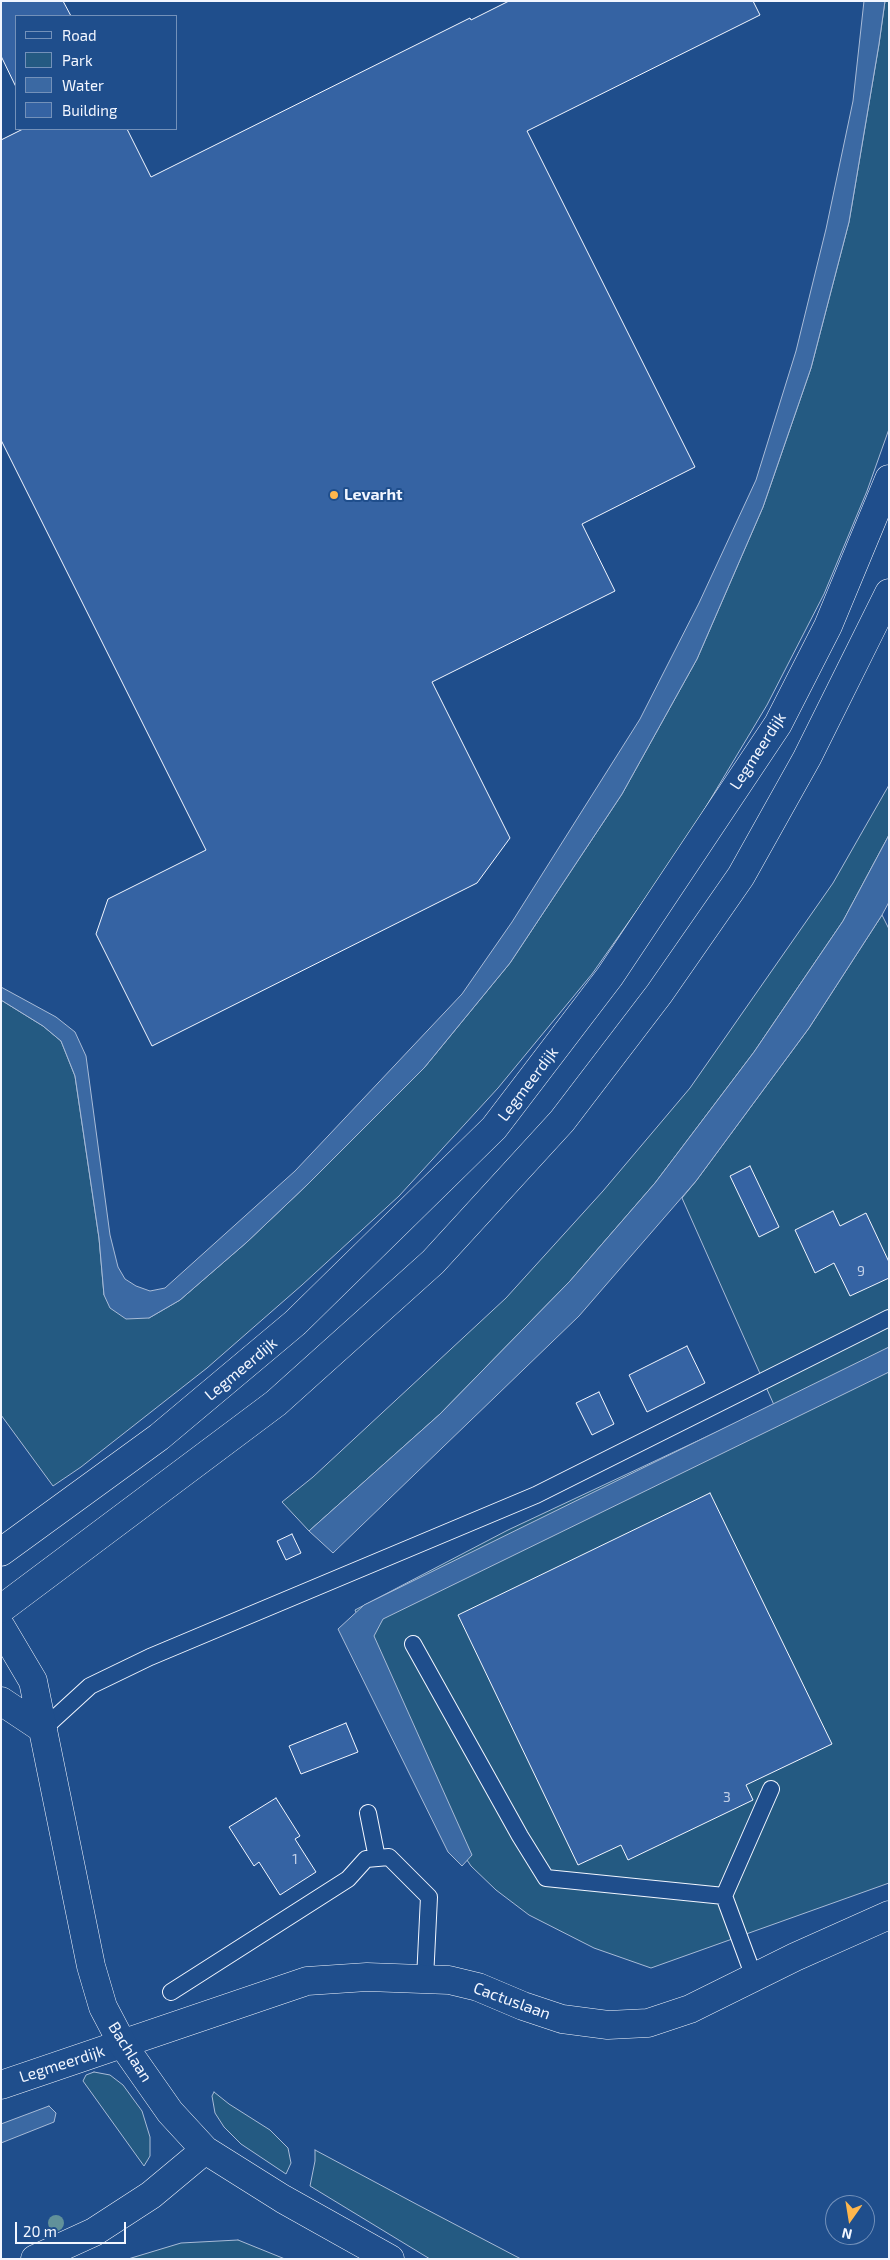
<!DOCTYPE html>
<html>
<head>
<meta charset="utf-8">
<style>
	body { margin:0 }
	#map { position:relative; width:890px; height:2260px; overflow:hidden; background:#1f4e8c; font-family:"Exo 2",sans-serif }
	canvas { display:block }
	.frame { position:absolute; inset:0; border:2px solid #f2f6ff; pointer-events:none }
	.legend { position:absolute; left:15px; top:15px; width:162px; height:115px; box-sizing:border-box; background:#1f4e8c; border:1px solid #7391ba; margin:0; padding:6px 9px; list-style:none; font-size:15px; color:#f2f6ff }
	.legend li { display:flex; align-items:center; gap:10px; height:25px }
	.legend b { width:25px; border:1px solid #7391ba }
	.north { position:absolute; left:825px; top:2195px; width:50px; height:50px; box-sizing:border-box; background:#1f4e8c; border:1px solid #7391ba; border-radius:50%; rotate:193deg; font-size:14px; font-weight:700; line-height:20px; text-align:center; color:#f2f6ff }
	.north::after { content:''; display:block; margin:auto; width:18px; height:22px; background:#ffb74d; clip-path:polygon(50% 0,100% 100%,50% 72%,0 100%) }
	.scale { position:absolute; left:15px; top:2222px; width:111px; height:22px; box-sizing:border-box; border:2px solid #f2f6ff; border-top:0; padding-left:6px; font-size:15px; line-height:18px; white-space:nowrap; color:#f2f6ff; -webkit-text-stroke:4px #1f4e8c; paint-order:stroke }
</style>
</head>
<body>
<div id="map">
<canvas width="890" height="2260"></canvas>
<div class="frame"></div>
<ul class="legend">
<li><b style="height:6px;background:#1f4e8c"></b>Road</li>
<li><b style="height:14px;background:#245a82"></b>Park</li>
<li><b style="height:14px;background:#3b69a3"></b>Water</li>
<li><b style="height:14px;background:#3563a3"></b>Building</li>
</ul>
<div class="north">N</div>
<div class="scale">20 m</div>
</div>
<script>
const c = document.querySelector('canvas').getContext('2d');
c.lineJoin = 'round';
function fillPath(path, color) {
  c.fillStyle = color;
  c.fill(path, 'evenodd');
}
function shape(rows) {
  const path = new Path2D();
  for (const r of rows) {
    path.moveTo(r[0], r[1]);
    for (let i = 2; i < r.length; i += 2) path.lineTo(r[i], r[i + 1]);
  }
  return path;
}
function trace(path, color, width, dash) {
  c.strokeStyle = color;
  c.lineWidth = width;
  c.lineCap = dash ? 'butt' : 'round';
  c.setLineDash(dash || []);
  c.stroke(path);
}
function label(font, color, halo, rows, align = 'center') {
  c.font = font + ' "Exo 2",sans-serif';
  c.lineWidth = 4;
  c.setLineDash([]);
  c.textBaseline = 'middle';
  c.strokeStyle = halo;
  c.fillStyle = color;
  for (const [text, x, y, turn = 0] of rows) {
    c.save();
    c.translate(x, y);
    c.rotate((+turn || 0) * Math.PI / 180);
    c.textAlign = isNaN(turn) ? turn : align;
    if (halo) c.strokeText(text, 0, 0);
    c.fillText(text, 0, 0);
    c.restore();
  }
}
const green = shape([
	[885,1,889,1,889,429,867,491,824,594,767,705,683,845,592,974,498,1088,399,1196,302,1285,207,1368,81,1467,53,1486,1,1415,1,1000,43,1026,61,1041,75,1076,99,1238,104,1295,149,1318,180,1300,247,1242,308,1184,424,1068,510,963,622,794,697,659,763,507,811,368,849,222,879,44,885,1],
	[889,785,889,835,843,921,754,1052,655,1183,570,1281,440,1414,309,1531,282,1502,313,1477,506,1298,603,1191,690,1088,833,883,889,785],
	[882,915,889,929,889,1883,651,1968,594,1948,529,1915,496,1890,471,1866,455,1842,355,1610,508,1530,774,1405,682,1198,696,1181,809,1028,882,915],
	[94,2072,110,2075,123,2085,142,2111,150,2137,150,2156,144,2166,83,2081,86,2075,94,2072],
	[214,2092,229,2104,270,2130,288,2148,291,2163,286,2174,241,2144,224,2127,215,2113,212,2096,214,2092],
	[315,2150,418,2205,521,2259,430,2259,310,2186,315,2161,315,2150],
	[238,2240,285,2259,128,2259,181,2243,238,2240]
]);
fillPath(green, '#245a82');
trace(green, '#a8bbd7', 1);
const water = shape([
	[864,1,885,1,879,44,849,222,811,368,763,507,697,659,622,794,510,963,424,1068,308,1184,247,1242,180,1300,149,1318,126,1319,110,1308,104,1295,99,1238,75,1076,61,1041,43,1026,1,1000,1,987,56,1017,75,1032,86,1056,110,1235,118,1267,125,1279,136,1286,150,1291,165,1288,295,1171,462,994,512,922,640,719,699,603,756,480,796,351,826,229,853,101,864,1],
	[889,835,889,902,882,915,809,1028,696,1181,579,1316,333,1553,309,1531,440,1414,570,1281,655,1183,754,1052,843,921,889,835],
	[889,1347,889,1372,383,1619,374,1636,472,1855,462,1866,448,1852,338,1629,364,1605,889,1347],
	[49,2106,56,2113,54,2122,1,2143,1,2124,49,2106]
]);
fillPath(water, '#3b69a3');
trace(water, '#a8bbd7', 1);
const building = shape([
	[1,1,63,1,71,16,16,16,16,87,1,56,1,1],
	[509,1,753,1,760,15,527,131,695,467,582,524,615,591,432,682,510,838,477,883,152,1046,96,934,108,899,206,850,1,440,1,140,23,129,127,129,151,177,470,18,471,20,509,1],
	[750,1166,779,1227,759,1237,730,1176,750,1166],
	[833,1211,840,1226,866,1213,889,1262,889,1278,850,1296,834,1263,815,1273,795,1230,833,1211],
	[687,1346,705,1383,647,1412,629,1375,687,1346],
	[599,1392,614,1424,592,1435,576,1403,599,1392],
	[710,1493,832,1744,746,1785,753,1800,628,1860,621,1845,578,1865,458,1615,710,1493],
	[292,1534,301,1553,286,1560,277,1541,292,1534],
	[346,1723,358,1752,301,1774,289,1746,346,1723],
	[276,1798,300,1836,295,1839,316,1872,280,1895,259,1862,254,1866,229,1827,276,1798]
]);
fillPath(building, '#3563a3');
trace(building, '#f2f6ff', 1);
const lane = shape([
	[413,1644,520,1836,546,1878,724,1896,754,1977],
	[43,1729,90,1686,150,1657,536,1495,889,1318],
	[368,1813,377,1858],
	[724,1896,771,1789],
	[171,1992,348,1879,366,1859,389,1857,429,1897,425,1979]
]);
const street = shape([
	[1,2085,307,1981,367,1977,449,1980,478,1987,523,2006,562,2019,608,2025,648,2023,690,2009,795,1957,889,1915]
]);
const secondary = shape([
	[1,1627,33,1681,91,1966,103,2007,123,2045,170,2112,205,2150,283,2199,390,2259],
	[1,1701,43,1729],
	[35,2259,94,2232,151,2195,205,2150]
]);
const primary = shape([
	[1,1552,159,1437,295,1323,494,1128,610,976,778,724,828,626,889,479],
	[1,1609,276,1403,433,1262,562,1121,659,994,741,876,807,758,889,593]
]);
trace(lane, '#f2f6ff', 18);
trace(street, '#f2f6ff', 29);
trace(secondary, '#f2f6ff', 29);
trace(primary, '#f2f6ff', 29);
trace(lane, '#1f4e8c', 16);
trace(street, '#1f4e8c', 28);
trace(secondary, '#1f4e8c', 28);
trace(primary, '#1f4e8c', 28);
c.fillStyle = '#61919a';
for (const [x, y] of [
	[56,2223]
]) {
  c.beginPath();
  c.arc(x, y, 8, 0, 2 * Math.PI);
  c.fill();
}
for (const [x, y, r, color] of [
	[334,495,5,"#ffb74d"]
]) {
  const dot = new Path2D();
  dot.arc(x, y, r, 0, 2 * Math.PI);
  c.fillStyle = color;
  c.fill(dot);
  trace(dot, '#1f4e8c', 2);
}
label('14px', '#c3d1e8', null, [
	["9",861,1271],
	["3",727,1797],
	["1",295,1859]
]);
label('bold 16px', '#f2f6ff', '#1f4e8c', [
	["Levarht",344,495]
], 'left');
label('16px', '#f2f6ff', '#1f4e8c', [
	["Legmeerdijk",758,751,-57],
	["Legmeerdijk",528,1084,-53],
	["Legmeerdijk",241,1369,-40],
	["Cactuslaan",512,2001,20],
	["Bachlaan",130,2052,58],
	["Legmeerdijk",62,2064,-18]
]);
</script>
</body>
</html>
